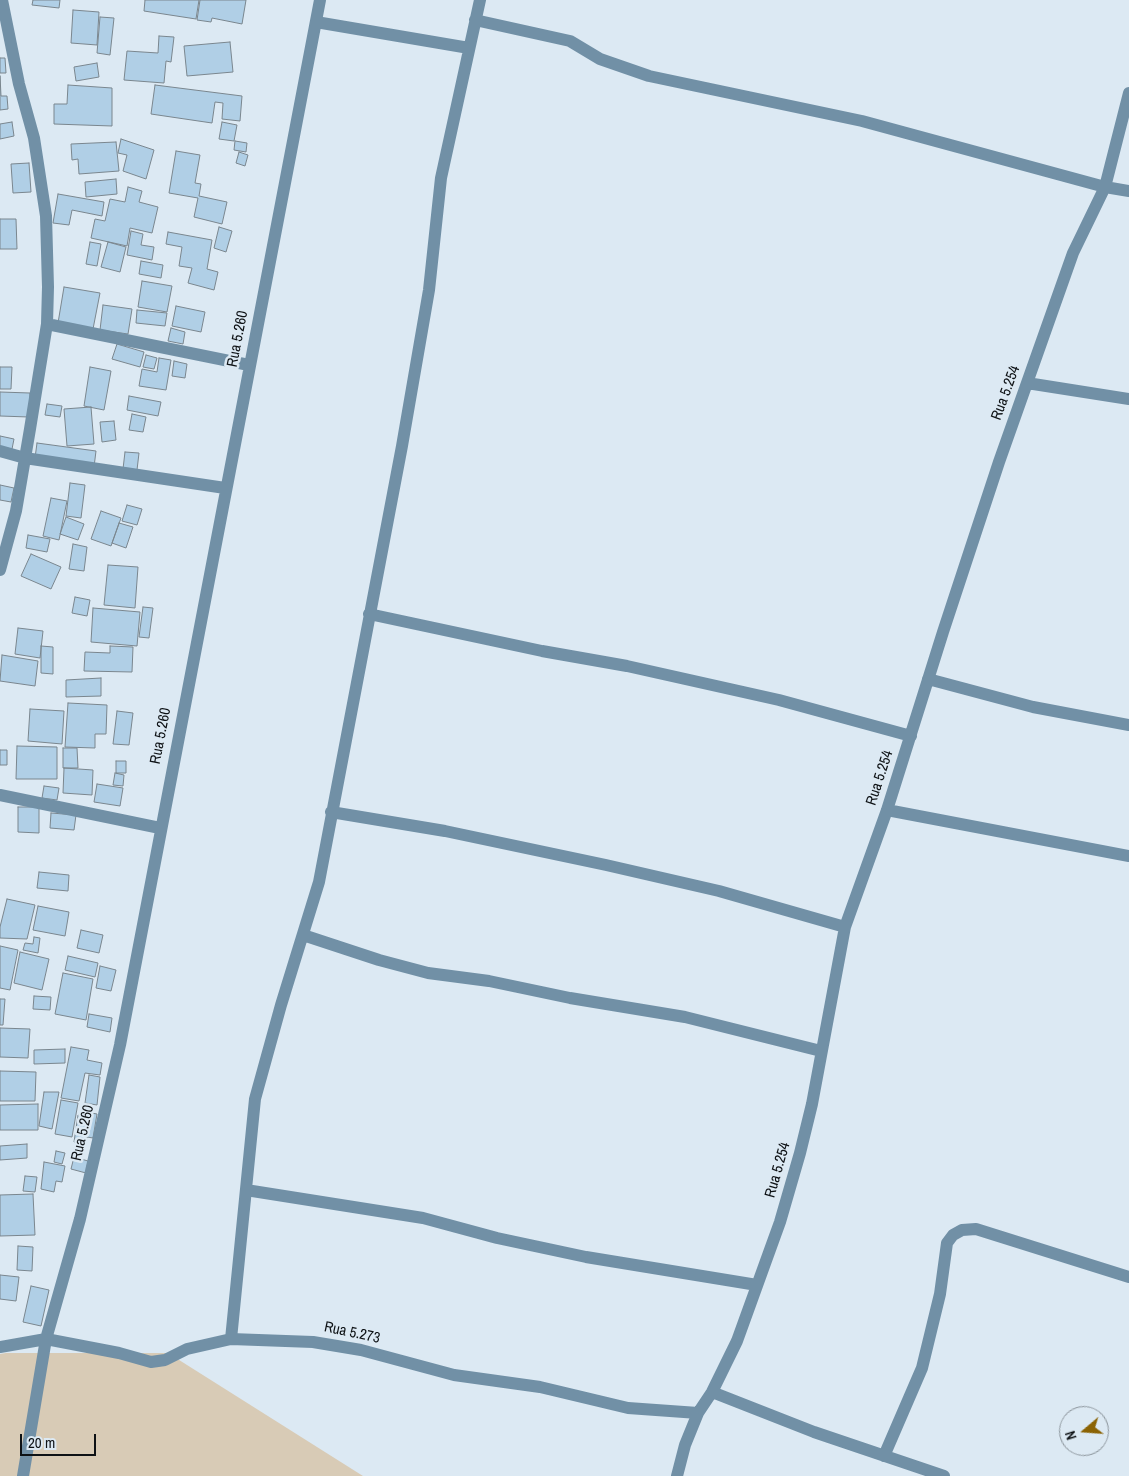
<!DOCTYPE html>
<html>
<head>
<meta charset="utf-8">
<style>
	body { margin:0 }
	#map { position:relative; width:1129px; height:1476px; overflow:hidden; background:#dce9f3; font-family:"Archivo Narrow",sans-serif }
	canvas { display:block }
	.north { position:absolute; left:1059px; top:1406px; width:50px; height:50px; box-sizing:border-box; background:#dce9f3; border:1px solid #8a939a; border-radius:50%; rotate:252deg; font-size:14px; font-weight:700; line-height:20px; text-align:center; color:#0e1215 }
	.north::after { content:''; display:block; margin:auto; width:18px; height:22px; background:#8b6304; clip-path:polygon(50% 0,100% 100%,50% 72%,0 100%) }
	.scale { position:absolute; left:20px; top:1434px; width:76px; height:22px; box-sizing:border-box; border:2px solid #0e1215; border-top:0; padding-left:6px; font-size:15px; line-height:18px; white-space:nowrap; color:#0e1215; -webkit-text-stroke:4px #dce9f3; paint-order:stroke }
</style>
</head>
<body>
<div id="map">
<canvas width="1129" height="1476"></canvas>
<div class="north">N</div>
<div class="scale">20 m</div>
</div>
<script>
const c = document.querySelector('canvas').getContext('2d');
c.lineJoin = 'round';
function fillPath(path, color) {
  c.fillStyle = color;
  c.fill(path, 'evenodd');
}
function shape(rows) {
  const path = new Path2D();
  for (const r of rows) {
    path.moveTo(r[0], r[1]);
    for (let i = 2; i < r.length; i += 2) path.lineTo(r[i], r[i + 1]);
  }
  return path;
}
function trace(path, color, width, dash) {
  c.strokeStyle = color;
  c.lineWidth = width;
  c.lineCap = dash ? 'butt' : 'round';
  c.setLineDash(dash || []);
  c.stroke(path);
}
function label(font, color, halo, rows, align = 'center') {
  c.font = font + ' "Archivo Narrow",sans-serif';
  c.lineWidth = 5;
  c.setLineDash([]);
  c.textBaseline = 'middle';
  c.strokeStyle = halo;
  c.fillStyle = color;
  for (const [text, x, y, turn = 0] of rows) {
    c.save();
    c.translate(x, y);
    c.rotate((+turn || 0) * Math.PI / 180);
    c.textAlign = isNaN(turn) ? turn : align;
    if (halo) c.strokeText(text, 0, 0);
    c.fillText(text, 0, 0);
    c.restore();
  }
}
fillPath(shape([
	[6,1353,168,1353,363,1476,0,1476,0,1354]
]), '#d8cbb6');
const building = shape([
	[33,0,60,0,59,8,32,5,33,0],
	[145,0,199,0,196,19,144,11,145,0],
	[200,0,246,0,242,24,212,18,211,22,197,20,200,0],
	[73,10,99,12,97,45,71,43,73,10],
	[100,17,114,18,110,55,97,53,100,17],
	[159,36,174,37,171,62,166,61,164,83,124,80,127,51,158,53,159,36],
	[230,42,233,72,187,76,184,46,230,42],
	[0,58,5,58,6,73,0,73,0,58],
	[97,63,99,77,76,81,74,67,97,63],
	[0,76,1,96,7,96,8,109,0,110,0,76],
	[68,85,112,88,112,126,54,124,54,104,67,104,68,85],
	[155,85,242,96,240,121,222,119,223,103,215,102,212,123,151,114,155,85],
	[12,122,14,136,0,139,0,124,12,122],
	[222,122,237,125,234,141,219,139,222,122],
	[121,139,154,150,146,179,123,171,127,155,118,153,121,139],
	[235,141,247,143,246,152,234,150,235,141],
	[116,142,119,171,79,174,78,159,72,160,71,144,116,142],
	[176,151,200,155,195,183,201,184,199,196,227,202,222,224,194,217,198,198,169,193,176,151],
	[239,152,248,155,245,166,236,163,239,152],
	[29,163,31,192,13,193,11,164,29,163],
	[116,179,117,194,86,197,85,182,116,179],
	[128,187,142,191,139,202,158,207,152,233,130,228,127,246,91,238,95,219,105,221,110,199,125,202,128,187],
	[58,194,104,202,102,216,72,210,69,225,53,223,58,194],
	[0,219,16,219,17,249,0,249,0,219],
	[219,227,232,231,226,252,214,248,219,227],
	[131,231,143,234,141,245,154,247,152,260,127,255,131,231],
	[168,232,212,240,207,269,218,272,214,290,188,283,192,268,179,266,182,247,166,244,168,232],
	[90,242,101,244,97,266,86,264,90,242],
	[108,242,126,247,120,272,101,267,108,242],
	[141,261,163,265,161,278,139,274,141,261],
	[142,281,172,286,167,312,138,307,142,281],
	[64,287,100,293,93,329,58,323,64,287],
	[103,305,132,309,128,334,100,330,103,305],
	[176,306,205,312,201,332,172,326,176,306],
	[137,310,167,313,165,326,136,323,137,310],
	[171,328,185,332,183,344,168,341,171,328],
	[117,344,144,352,140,367,112,359,117,344],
	[146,355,157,358,154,369,143,367,146,355],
	[159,358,171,360,166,390,139,386,142,369,157,372,159,358],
	[174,361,187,364,185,378,172,376,174,361],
	[0,367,12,367,11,389,0,389,0,367],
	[90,367,111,371,104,410,84,406,90,367],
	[0,392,30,393,29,417,0,416,0,392],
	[129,396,161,402,158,416,127,410,129,396],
	[47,404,62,406,60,417,45,415,47,404],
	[91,407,94,444,67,446,64,409,91,407],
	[132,414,146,417,143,432,129,430,132,414],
	[114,421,116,440,102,442,100,422,114,421],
	[0,436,14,439,12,449,0,447,0,436],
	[37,443,96,451,94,467,35,458,37,443],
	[125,452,139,453,137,470,123,469,125,452],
	[70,483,85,485,81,518,66,516,70,483],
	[0,485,14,488,11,502,0,500,0,485],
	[51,498,67,501,59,540,43,536,51,498],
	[127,505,142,509,137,525,122,521,127,505],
	[101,511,121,518,111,546,91,539,101,511],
	[66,517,84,524,78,540,60,534,66,517],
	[119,523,133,527,126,548,112,543,119,523],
	[28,535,50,539,47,552,26,548,28,535],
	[73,544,87,547,84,571,69,569,73,544],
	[31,554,61,567,51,589,21,576,31,554],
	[108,565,138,567,135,608,104,605,108,565],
	[75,597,90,600,87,616,72,613,75,597],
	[143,607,153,608,149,638,139,637,143,607],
	[93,608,140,612,137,646,91,642,93,608],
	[18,628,43,631,40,658,15,654,18,628],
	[41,646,53,647,53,674,41,673,41,646],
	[110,646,133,647,132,672,84,671,85,652,110,653,110,646],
	[2,655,38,661,35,686,0,681,2,655],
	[101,678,101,696,66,697,66,680,101,678],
	[68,703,107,705,106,734,95,734,95,748,65,747,68,703],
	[30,709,64,711,62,744,28,741,30,709],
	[117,711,133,713,129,745,113,744,117,711],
	[17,746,57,747,57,779,16,779,17,746],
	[63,748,77,748,78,768,63,768,63,748],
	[0,750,7,750,7,765,0,765,0,750],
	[116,761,126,761,126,773,116,773,116,761],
	[64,768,93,770,92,795,63,793,64,768],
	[115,773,124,775,123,786,113,785,115,773],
	[97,784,123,788,120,806,94,802,97,784],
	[44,786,59,788,57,800,42,798,44,786],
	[18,807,39,807,39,833,18,832,18,807],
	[51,813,76,815,74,830,50,828,51,813],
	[39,872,69,875,68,891,37,888,39,872],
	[7,899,35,905,27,939,0,938,0,927,7,899],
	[38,906,69,912,65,936,33,930,38,906],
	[81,930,103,935,99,953,77,948,81,930],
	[34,937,40,938,38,953,23,950,25,943,33,944,34,937],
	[0,946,18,950,10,990,0,988,0,946],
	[20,952,49,959,42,990,14,983,20,952],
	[68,956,98,963,95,977,65,970,68,956],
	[100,966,116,970,111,991,96,988,100,966],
	[63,973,93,979,86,1020,55,1014,63,973],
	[34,996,51,997,50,1010,33,1009,34,996],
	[0,999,5,999,3,1025,0,1025,0,999],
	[89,1014,112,1018,110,1032,87,1027,89,1014],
	[0,1028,30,1029,28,1058,0,1057,0,1028],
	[71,1047,89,1050,87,1060,102,1063,100,1075,85,1073,79,1101,61,1098,71,1047],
	[65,1049,65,1063,34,1064,34,1050,65,1049],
	[0,1071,36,1072,35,1101,0,1101,0,1071],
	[89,1075,100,1077,97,1105,85,1103,89,1075],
	[44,1092,59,1092,52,1129,39,1126,44,1092],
	[61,1100,78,1103,72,1137,55,1134,61,1100],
	[38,1104,38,1130,0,1130,0,1105,38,1104],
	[86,1112,97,1114,93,1138,87,1137,85,1144,74,1142,78,1115,85,1116,86,1112],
	[27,1144,27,1158,0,1160,0,1146,27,1144],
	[56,1151,65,1153,62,1164,54,1162,56,1151],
	[74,1157,88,1161,86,1173,71,1169,74,1157],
	[44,1162,65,1166,62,1182,56,1181,54,1192,41,1189,44,1162],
	[25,1176,37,1177,35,1192,23,1191,25,1176],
	[33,1194,35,1235,0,1236,0,1195,33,1194],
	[18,1246,33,1247,32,1271,17,1270,18,1246],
	[0,1275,19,1277,16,1301,0,1299,0,1275],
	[31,1286,49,1290,41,1326,23,1322,31,1286]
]);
fillPath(building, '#b0cfe6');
trace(building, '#7a868e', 1);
trace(shape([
	[475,20,570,41,600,59,649,76,862,121,1105,187,1129,191],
	[316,22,469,48],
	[47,324,249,365],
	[1027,383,1129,399],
	[0,451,25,458,225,488],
	[0,570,16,511,30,429,47,324,48,287,46,216,34,138,19,84,2,0],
	[369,614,542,651,627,666,779,700,911,736],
	[928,679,1033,707,1129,725],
	[0,795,160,828],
	[887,810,1129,856],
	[331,812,445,831,606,865,719,891,845,927],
	[303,935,379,960,428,973,489,981,570,998,685,1017,821,1051],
	[246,1190,423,1218,497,1238,586,1257,757,1285],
	[231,1339,255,1099,281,1005,319,882,402,446,429,290,441,178,480,0],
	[0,1347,46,1339,119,1353,151,1362,165,1360,187,1349,231,1339,313,1342,361,1350,454,1375,540,1387,628,1408,698,1413],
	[712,1392,814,1432,944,1476],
	[884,1456,922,1368,940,1294,947,1243,953,1235,962,1230,976,1229,1129,1277],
	[23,1476,46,1339,80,1219,120,1045,320,0],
	[677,1476,685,1445,698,1413,712,1392,737,1341,780,1222,800,1153,812,1104,845,927,887,810,943,632,999,462,1073,253,1105,187,1129,93]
]), '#7190a6', 12);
label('15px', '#0e1215', '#dce9f3', [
	["Rua 5.260",238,339,-79],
	["Rua 5.254",1006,393,-70],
	["Rua 5.260",161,736,-79],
	["Rua 5.254",880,778,-72],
	["Rua 5.260",83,1133,-77],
	["Rua 5.254",778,1170,-74],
	["Rua 5.273",352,1333,12]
]);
</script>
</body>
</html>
